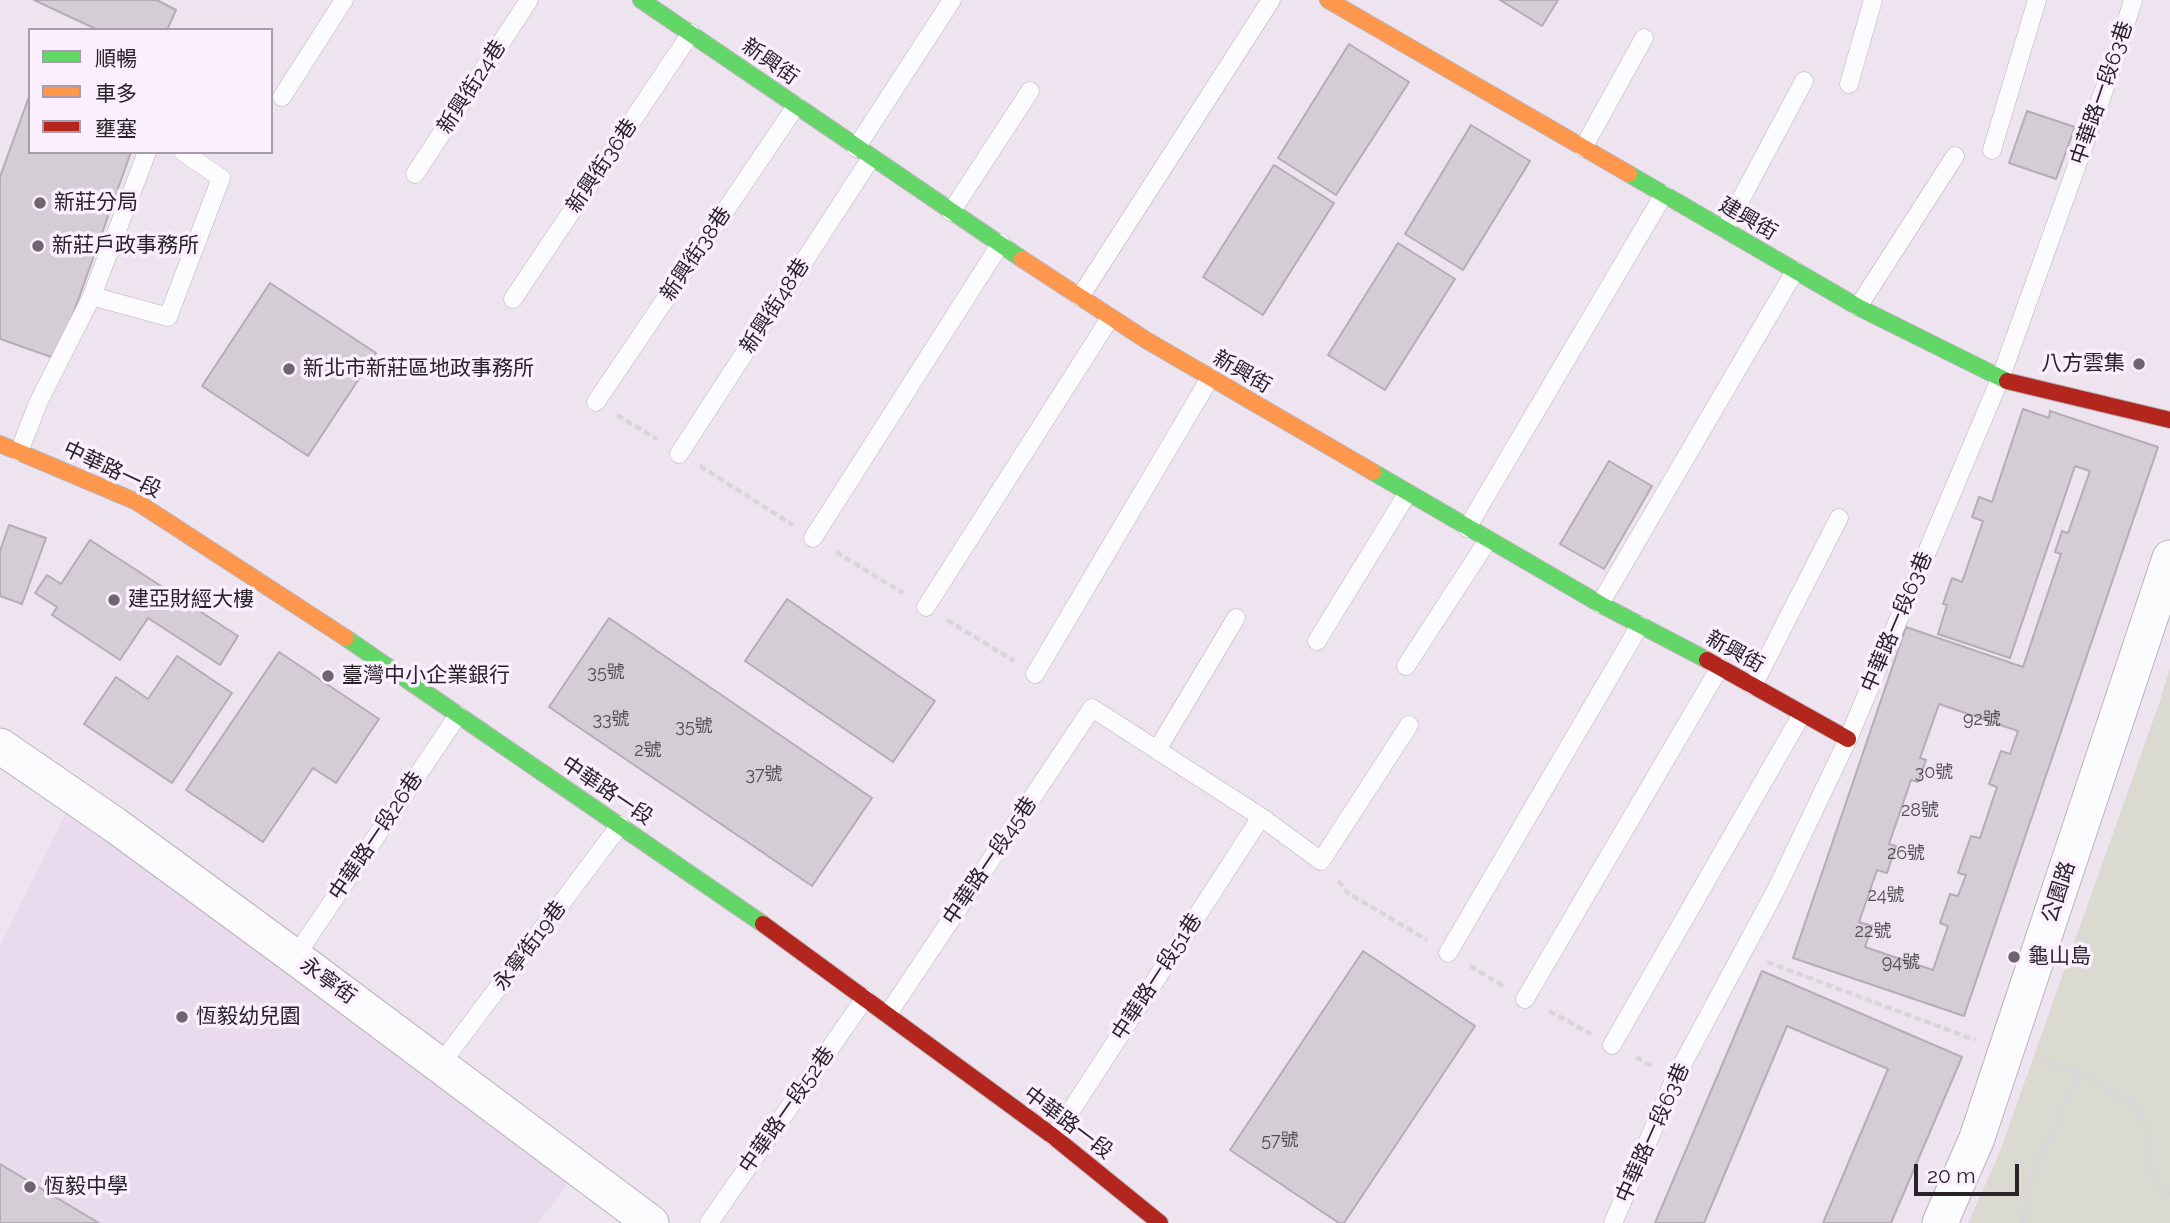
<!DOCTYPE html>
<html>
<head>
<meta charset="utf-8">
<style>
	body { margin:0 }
	#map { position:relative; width:2170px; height:1223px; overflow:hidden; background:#ede4ef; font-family:Raleway,"Noto Sans TC",sans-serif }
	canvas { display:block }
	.legend { position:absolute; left:28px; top:28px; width:245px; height:126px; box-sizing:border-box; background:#fbeefe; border:2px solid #a79ca9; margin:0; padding:9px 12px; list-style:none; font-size:21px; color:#282229 }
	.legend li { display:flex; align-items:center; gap:14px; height:35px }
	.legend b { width:35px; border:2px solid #a79ca9 }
	.scale { position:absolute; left:1914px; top:1164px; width:105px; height:32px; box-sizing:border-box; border:4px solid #282229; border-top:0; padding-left:9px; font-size:21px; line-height:24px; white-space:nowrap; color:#282229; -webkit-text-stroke:5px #fbeefe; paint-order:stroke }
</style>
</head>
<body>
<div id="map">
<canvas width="2170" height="1223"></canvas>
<ul class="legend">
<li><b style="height:9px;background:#63d668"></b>順暢</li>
<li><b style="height:9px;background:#ff974d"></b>車多</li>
<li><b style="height:9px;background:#b3261e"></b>壅塞</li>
</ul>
<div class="scale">20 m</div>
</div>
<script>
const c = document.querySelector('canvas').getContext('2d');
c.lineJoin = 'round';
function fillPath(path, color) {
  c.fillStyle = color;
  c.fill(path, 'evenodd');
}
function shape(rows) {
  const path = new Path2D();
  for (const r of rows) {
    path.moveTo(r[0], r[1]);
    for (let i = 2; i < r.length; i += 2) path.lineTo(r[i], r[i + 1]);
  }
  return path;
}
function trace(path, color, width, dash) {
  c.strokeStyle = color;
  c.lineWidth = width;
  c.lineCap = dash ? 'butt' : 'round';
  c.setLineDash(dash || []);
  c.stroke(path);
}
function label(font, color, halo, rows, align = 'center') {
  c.font = font + ' Raleway,"Noto Sans TC",sans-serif';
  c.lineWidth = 7;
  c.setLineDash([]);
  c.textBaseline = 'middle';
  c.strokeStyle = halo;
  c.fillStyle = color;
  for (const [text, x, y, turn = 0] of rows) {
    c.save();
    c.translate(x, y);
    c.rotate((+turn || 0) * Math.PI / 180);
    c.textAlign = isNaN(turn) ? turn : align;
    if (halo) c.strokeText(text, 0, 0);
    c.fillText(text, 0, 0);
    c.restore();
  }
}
fillPath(shape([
	[68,810,573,1177,538,1223,0,1223,0,945]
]), '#e9daed');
fillPath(shape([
	[2170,668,2170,1223,1968,1223,1999,1154,2160,701]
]), '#dbdad1');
const building = shape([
	[34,0,157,0,176,10,167,30,98,30,34,0],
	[1500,0,1558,0,1542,26,1500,0],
	[1349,44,1409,82,1336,195,1278,158,1349,44],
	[30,94,30,152,131,152,57,359,0,339,0,177,30,94],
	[2027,111,2075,127,2056,179,2009,163,2027,111],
	[1471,125,1530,161,1463,270,1405,234,1471,125],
	[1274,165,1334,203,1263,315,1203,277,1274,165],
	[1398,243,1455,279,1385,390,1328,355,1398,243],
	[270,283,376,353,308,456,202,386,270,283],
	[2023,409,2049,418,2050,411,2158,447,1964,1016,1793,958,1906,627,2023,667,2061,554,2055,552,2062,531,2068,533,2090,471,2075,466,2010,658,1938,634,1947,605,1943,604,1952,578,1962,582,1983,521,1972,517,1979,497,1992,502,2023,409],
	[1939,704,2018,731,2010,754,2001,751,1989,784,1997,787,1980,838,1971,836,1958,873,1966,875,1958,896,1950,894,1940,923,1948,926,1933,970,1865,947,1872,926,1859,922,1877,870,1887,873,1896,846,1889,844,1911,780,1918,782,1926,760,1920,758,1939,704],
	[1609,461,1652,486,1604,569,1560,544,1609,461],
	[9,525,46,538,22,604,0,596,0,551,9,525],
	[90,540,238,636,220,665,148,618,120,660,52,615,57,607,35,593,47,575,61,584,90,540],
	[787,599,935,701,893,762,745,661,787,599],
	[609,618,872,798,812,886,549,707,609,618],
	[279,652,379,719,336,783,313,768,263,842,186,790,279,652],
	[177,656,232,693,172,783,84,724,116,677,148,699,177,656],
	[1363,951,1475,1026,1344,1223,1339,1223,1230,1150,1363,951],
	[1762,971,1962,1057,1891,1223,1823,1223,1888,1069,1787,1026,1704,1223,1655,1223,1762,971],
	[0,1164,99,1223,0,1223,0,1164]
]);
fillPath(building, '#d5cdd6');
trace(building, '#b4adb5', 2);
const lane = shape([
	[1849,84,1873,0],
	[282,97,344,0],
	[856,148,952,0],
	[1583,148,1644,38],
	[1992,150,2037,0],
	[415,174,529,0],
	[951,212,1030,91],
	[1725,229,1804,81],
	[92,296,168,317,221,178,183,152],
	[1080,297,1271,0],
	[513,299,691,33],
	[1858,307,1955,156],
	[596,402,796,106],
	[19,452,38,403,92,296,147,152],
	[679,454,871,158],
	[1467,528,1664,194],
	[813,538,1001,243],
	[1600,604,1795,271],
	[926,607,1110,318],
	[1317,641,1407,494],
	[1406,666,1488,540],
	[1035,674,1210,378],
	[1753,686,1839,518],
	[1157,750,1236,618],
	[1448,953,1640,625],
	[295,957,458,715],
	[1525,999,1720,667],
	[888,1014,1092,708,1261,817,1321,861,1409,725],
	[1612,1045,1802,714],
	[440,1065,620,825],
	[1054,1137,1261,817],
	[709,1223,865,998],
	[1613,1223,1675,1078,1776,890,1848,739,2000,379,2113,65,2133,0]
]);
const street = shape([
	[0,746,115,825,295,957,651,1223],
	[1940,1223,1977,1138,2170,558]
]);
const fast = shape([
	[641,0,1022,259],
	[1629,174,1858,307,2007,381],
	[1373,472,1600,604,1707,660],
	[346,638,763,924]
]);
const slow = shape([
	[1328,0,1629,174],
	[1022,259,1146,340,1373,472],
	[0,444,137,502,346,638]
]);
const jam = shape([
	[2007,381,2170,420],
	[1707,660,1848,739],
	[763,924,1054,1137,1160,1223]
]);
trace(lane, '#bab4bc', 19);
trace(street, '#bab4bc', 37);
trace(fast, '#bab4bc', 18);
trace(slow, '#bab4bc', 18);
trace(jam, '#bab4bc', 18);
trace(shape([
	[617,415,657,439],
	[700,466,793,525],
	[836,552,903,593],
	[947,620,1014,661],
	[1338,881,1348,893,1427,940],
	[1767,962,1975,1040],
	[1470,966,1505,987],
	[1549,1011,1591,1034],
	[1636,1057,1653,1067],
	[2040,1061,2079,1073,2136,1106,2149,1140,2152,1176,2170,1195],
	[2023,1223,2029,1184,2079,1073]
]), '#d9d6d9', 4.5, [7, 3.5]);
trace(lane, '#fcfbfd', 18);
trace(street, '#fcfbfd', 35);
trace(fast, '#63d668', 16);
trace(slow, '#ff974d', 16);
trace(jam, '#b3261e', 16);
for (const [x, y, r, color] of [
	[40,203,7,"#6d666e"],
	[38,246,7,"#6d666e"],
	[2139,364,7,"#6d666e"],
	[289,369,7,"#6d666e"],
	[114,600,7,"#6d666e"],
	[328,676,7,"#6d666e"],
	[2014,957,7,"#6d666e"],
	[182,1017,7,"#6d666e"],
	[30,1187,7,"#6d666e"]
]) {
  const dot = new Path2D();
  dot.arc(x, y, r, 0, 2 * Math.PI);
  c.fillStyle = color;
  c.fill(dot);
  trace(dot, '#fbeefe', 2.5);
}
label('18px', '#534d54', null, [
	["35號",606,673],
	["33號",611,720],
	["92號",1982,720],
	["35號",694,727],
	["2號",648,751],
	["30號",1934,773],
	["37號",764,775],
	["28號",1920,811],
	["26號",1906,854],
	["24號",1886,896],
	["22號",1873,932],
	["94號",1901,963],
	["57號",1280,1141]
]);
label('21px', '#282229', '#fbeefe', [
	["新興街",770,62,35],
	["新興街24巷",472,87,-57],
	["中華路一段63巷",2102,93,-71],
	["新興街36巷",602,166,-56],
	["建興街",1748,219,30],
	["新興街38巷",696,254,-56],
	["新興街48巷",775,306,-57],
	["新興街",1242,372,30],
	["中華路一段",112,470,25],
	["中華路一段63巷",1897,622,-67],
	["新興街",1735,652,29],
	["中華路一段",607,791,34],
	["中華路一段26巷",376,836,-56],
	["中華路一段45巷",990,861,-56],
	["公園路",2059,892,-72],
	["永寧街19巷",530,946,-53],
	["中華路一段51巷",1157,977,-57],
	["永寧街",328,981,36],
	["中華路一段52巷",787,1110,-55],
	["中華路一段",1068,1123,37],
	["中華路一段63巷",1653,1133,-66]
]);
label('21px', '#282229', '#fbeefe', [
	["新莊分局",54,203],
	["新莊戶政事務所",52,246],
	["八方雲集",2125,364,"right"],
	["新北市新莊區地政事務所",303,369],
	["建亞財經大樓",128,600],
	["臺灣中小企業銀行",342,676],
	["龜山島",2028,957],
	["恆毅幼兒園",196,1017],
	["恆毅中學",44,1187]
], 'left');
</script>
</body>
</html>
